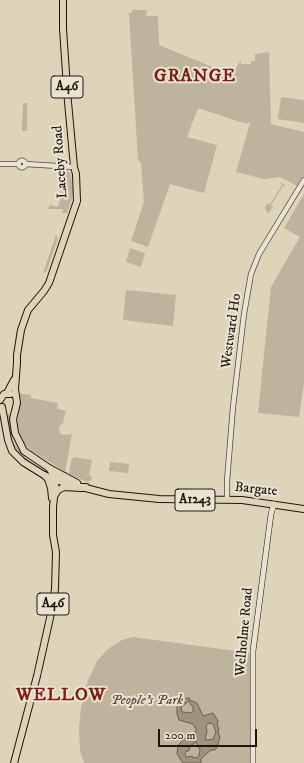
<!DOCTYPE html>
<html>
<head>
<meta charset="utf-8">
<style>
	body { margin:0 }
	#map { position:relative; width:304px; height:763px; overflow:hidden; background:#ded4b9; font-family:"IM FELL DW Pica",serif }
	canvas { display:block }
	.scale { position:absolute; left:158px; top:729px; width:99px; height:18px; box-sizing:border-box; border:2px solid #20140c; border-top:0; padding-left:5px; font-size:12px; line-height:14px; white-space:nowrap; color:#20140c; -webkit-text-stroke:3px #eae3d2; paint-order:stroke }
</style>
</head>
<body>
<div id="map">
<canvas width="304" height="763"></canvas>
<div class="scale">200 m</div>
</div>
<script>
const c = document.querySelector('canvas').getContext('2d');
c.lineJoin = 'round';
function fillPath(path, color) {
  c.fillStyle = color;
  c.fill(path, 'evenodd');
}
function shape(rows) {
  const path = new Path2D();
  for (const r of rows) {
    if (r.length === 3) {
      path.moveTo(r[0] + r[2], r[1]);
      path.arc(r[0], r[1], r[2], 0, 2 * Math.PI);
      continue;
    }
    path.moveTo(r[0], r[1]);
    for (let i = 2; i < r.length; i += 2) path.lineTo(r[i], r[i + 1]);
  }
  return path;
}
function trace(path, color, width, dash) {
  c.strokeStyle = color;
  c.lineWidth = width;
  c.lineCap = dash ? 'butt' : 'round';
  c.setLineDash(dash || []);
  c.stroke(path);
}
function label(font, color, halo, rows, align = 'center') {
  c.font = font + ' "IM FELL DW Pica",serif';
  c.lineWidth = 4;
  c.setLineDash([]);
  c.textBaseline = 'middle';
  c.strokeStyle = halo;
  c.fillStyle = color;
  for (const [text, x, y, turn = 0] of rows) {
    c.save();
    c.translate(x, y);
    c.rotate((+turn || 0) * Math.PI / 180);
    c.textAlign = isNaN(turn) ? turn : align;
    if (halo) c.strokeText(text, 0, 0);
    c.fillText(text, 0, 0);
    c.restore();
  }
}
fillPath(shape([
	[132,10,147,10,146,16,157,16,158,17,159,45,232,75,240,61,241,61,241,64,251,64,251,61,255,61,255,54,269,52,271,124,304,132,304,174,297,186,280,177,264,179,236,172,250,123,248,122,247,124,198,108,187,137,217,145,204,193,170,184,148,247,131,241,144,202,141,163,138,160,129,13,132,13],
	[281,97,304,100,304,123,278,119],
	[23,103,27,103,27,131,22,131],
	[61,170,68,171,71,174,73,192,72,199,67,213,62,213,63,209,48,209,50,205,58,207,62,192,61,189,65,189,65,187,61,185],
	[280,183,281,183,286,186,283,186,271,205,273,207,268,214,265,208,267,203,270,204,282,185],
	[304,194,304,383,299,417,258,413,271,287,300,237,284,228],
	[56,235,58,238,47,270,46,272,43,273],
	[130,248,145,253,141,267,126,262],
	[126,290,176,295,173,326,123,320],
	[17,393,31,395,31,398,58,403,57,409,66,411,63,423,60,426,59,429,60,433,63,435,72,434,65,472,32,451,25,444,18,429,17,422,20,404,20,399],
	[4,414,11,414,10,428,13,441,21,453,30,461,29,465,12,449],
	[74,457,92,460,89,475,92,477,91,480,87,482,69,474,71,461],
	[110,462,129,464,128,473,109,471],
	[133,637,250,653,250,763,84,763,80,751,79,728,81,708,87,683,97,661,108,649,122,640]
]), '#beb39c');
const water = shape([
	[189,698,190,700,197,703,203,716,213,713,218,721,217,725,219,728,218,732,220,737,217,747,215,750,211,750,205,755,201,759,201,763,183,763,177,754,178,746,181,742,184,739,193,737,196,732,196,729,193,724,179,720,177,714,177,706,178,703,182,699,189,698],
	[189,701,191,705,193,707,193,712,190,713,182,712,181,707,189,701],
	[209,723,213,724,216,732,213,739,207,740,205,739,207,731,206,726,209,723],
	[196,742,200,750,199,756,196,758,190,756,189,757,186,757,185,753,186,751,189,751,190,746,196,742]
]);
fillPath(water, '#9d937e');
trace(water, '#6b6050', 1);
const tertiary = shape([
	[22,164,3.5],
	[0,164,18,164],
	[25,164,74,167],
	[227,499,227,481,233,407,244,314,251,274,259,254,304,180]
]);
const secondary = shape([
	[253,763,253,651,271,514,274,504]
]);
const primary = shape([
	[49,468,77,483],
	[44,475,62,482,109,494,159,499,242,500,304,509]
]);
const trunk = shape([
	[7,393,14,380],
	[0,400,4,394,11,394],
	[2,407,8,440,12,451,23,462,44,475,48,479,51,488,52,498],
	[53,481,64,476],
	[55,495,58,490,64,487,81,488,86,487],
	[14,763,37,676,52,609,55,589,56,552,53,535,53,507,56,479,49,468,24,451,15,433,13,419,17,403,15,389,17,363,17,355,21,330,28,310,44,291,49,283,77,201,76,174,74,167,68,102,63,29,63,0]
]);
trace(tertiary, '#504437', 6);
trace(secondary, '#20140c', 6);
trace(primary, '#20140c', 8);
trace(trunk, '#20140c', 8);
trace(tertiary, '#eae3d2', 4.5);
trace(secondary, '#eae3d2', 5);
trace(primary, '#ded4b9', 6);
trace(trunk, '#ded4b9', 6);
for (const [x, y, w] of [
	[67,87,32],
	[195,500,40],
	[53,604,32]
]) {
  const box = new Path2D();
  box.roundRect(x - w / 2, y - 11, w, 22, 3);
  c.fillStyle = '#eae3d2';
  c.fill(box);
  trace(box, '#20140c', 1);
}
label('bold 13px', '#20140c', null, [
	["A46",67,87],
	["A1243",195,500],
	["A46",53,604]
]);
label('14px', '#20140c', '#eae3d2', [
	["Laceby Road",61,162,-94],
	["Westward Ho",232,331,-82],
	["Bargate",256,490,6],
	["Welholme Road",245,632,-85]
]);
label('italic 14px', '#574c3e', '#eae3d2', [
	["People's Park",147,701]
]);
c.letterSpacing = '1px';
label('bold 18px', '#7a1f14', '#eae3d2', [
	["GRANGE",195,77],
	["WELLOW",61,696]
]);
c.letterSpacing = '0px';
</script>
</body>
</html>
